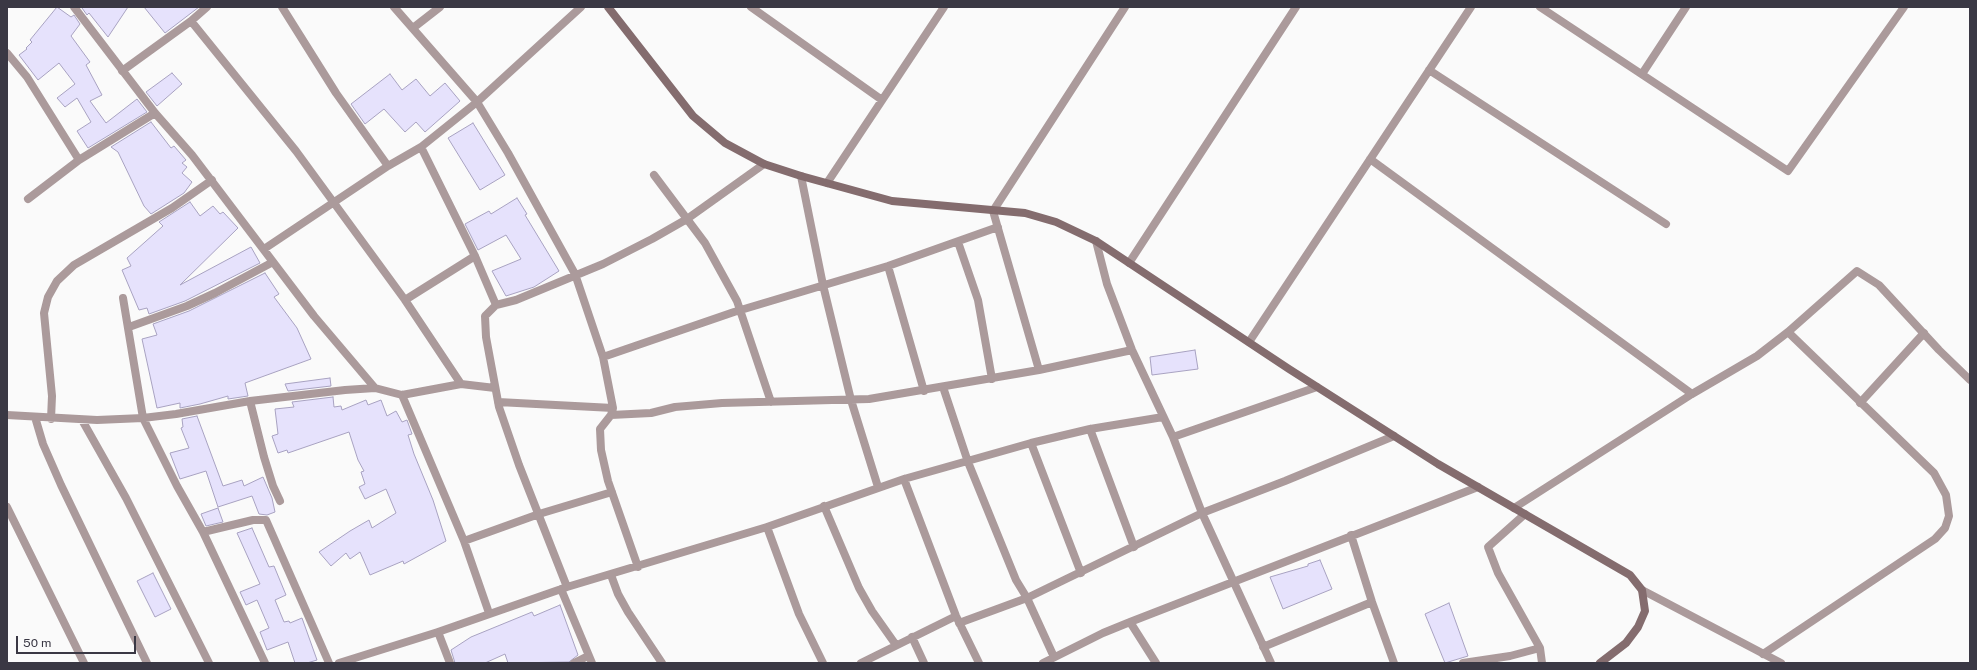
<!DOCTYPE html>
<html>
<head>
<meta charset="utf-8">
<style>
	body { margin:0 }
	#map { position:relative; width:1977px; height:670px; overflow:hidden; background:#fafafa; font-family:"Public Sans",sans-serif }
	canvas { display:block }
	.frame { position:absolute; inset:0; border:8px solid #3a3844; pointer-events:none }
	.scale { position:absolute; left:16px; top:636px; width:120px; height:18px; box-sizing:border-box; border:2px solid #3a3844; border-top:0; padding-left:5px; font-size:12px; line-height:14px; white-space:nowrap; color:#3a3844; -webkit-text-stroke:3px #fafafa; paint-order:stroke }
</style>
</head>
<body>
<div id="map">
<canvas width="1977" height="670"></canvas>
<div class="frame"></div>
<div class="scale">50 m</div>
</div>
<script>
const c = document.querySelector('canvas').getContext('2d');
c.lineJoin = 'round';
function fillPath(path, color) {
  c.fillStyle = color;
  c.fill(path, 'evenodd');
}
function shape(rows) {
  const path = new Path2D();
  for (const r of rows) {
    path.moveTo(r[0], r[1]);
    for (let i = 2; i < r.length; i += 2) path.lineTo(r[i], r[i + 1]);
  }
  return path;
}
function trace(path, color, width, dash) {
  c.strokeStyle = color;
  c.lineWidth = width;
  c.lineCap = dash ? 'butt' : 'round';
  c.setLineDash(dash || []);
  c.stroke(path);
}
const building = shape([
	[57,7,71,17,74,15,80,24,71,36,90,62,86,65,102,95,90,101,106,123,137,99,147,112,88,148,77,131,91,122,77,98,65,107,57,98,75,84,59,63,38,80,19,55,27,49,26,48,32,42,30,40,57,7],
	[83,7,128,7,108,37,89,13,87,15,82,8,83,7],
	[144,7,199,7,165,33,144,7],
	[172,73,182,84,157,106,146,92,172,73],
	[390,74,402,90,416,79,430,96,445,83,460,101,425,132,416,122,405,132,384,109,365,124,351,104,390,74],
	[151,122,171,148,174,146,186,160,182,163,187,167,182,173,192,182,184,193,151,214,144,206,118,152,111,147,151,122],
	[473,123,505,175,480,190,448,138,473,123],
	[517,198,527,214,525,215,559,271,534,287,506,296,492,271,521,259,506,235,478,250,465,224,489,211,491,214,517,198],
	[190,202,200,216,213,206,220,214,223,212,238,228,180,285,251,247,260,263,185,301,149,314,147,308,139,310,122,270,131,266,127,258,163,226,159,222,190,202],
	[265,273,279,294,274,297,297,328,311,359,245,383,248,396,228,399,228,396,200,404,180,408,180,403,157,408,142,339,157,335,153,324,189,311,265,273],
	[1195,350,1198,369,1152,375,1150,357,1195,350],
	[330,378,331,386,288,391,285,384,330,378],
	[333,397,334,407,341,406,342,410,366,400,368,405,381,400,387,416,396,411,402,422,407,420,412,434,408,435,414,454,433,500,446,541,404,564,403,561,370,575,360,552,350,559,346,553,331,566,319,552,350,531,369,520,372,528,396,513,386,489,365,499,359,487,365,484,361,472,364,471,358,460,349,432,288,453,287,450,278,453,272,436,278,434,275,409,294,407,292,402,333,397],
	[197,416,223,486,242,480,244,486,263,477,272,498,275,512,267,515,259,514,252,496,218,507,206,471,180,479,170,453,189,448,181,428,183,427,182,419,197,416],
	[218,508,223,522,206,526,201,514,218,508],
	[252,528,269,567,274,566,286,595,275,600,284,622,289,621,290,623,302,618,317,660,307,663,295,663,288,642,267,650,260,632,269,628,257,600,246,605,240,592,260,584,237,533,252,528],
	[1320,560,1332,589,1283,609,1270,577,1308,566,1308,564,1320,560],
	[153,573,171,609,155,617,137,581,153,573],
	[1449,603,1468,656,1445,663,1425,614,1449,603],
	[560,605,578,655,569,662,508,663,505,654,485,663,455,663,451,650,471,637,532,612,534,616,560,605]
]);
fillPath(building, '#e6e2fc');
trace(building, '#a8a2c1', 1);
trace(shape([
	[74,7,155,113,192,155,314,316,375,388],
	[282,7,336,93,388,166],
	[394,7,477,102,508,153,575,274,603,357,613,408,611,415,600,429,601,450,608,481,638,567],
	[751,7,882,100],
	[1540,7,1788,171,1904,7],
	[191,21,296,151,405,300,461,384],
	[413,28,440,7],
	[7,53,27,77,79,160],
	[1429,70,1666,224],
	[122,71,191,21,207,7],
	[1642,74,1686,7],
	[421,147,475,256,496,305],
	[1370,159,1692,394],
	[654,175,705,243,737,301,771,402],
	[801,176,823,285,851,400,878,487],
	[827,183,944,7],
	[28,199,79,160,155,113],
	[1096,241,1107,284,1132,350,1173,437,1202,513,1271,663],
	[958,242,978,300,992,379],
	[264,249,388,166,421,147,477,102,581,7],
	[1129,263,1296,7],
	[888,266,924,391],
	[123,298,143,418,177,486,203,532,265,663],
	[405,300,475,256],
	[129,327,187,306,215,293,273,262],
	[1249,342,1471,7],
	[603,357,734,312,888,266,998,227],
	[1039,370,993,211,1125,7],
	[943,387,968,462,1016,580,1027,598,1054,657],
	[402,395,464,541,489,613],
	[250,401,264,457,273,486,280,501],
	[498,402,613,408],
	[1860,403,1924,333],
	[7,415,97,420,143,418,176,414,250,401,345,390,375,388,402,395,461,384,495,388],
	[611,415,651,413,675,407,722,403,869,399,1039,370,1132,350],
	[35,417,43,444,61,485,147,663],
	[51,419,52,396,44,313,48,297,57,281,74,265,172,208,212,180],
	[82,420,126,498,209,663],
	[1090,429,1134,547],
	[1173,437,1317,387],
	[1031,443,1081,573],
	[904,479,956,616,979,663],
	[824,506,859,588,872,611,896,645],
	[7,507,84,663],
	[1514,508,1692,394,1757,356,1788,332,1857,271,1879,285,1939,350,1970,380],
	[1525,514,1488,547,1498,573,1540,648,1542,663],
	[767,527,799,614,823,663],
	[203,532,253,520,266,520,329,663],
	[1351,535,1372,602,1394,663],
	[464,541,539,514,612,492],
	[611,575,618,594,628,612,662,663],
	[567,587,519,465,499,407,486,337,485,316,496,305,516,300,603,264,652,239,687,219,764,164],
	[561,589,592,663],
	[1130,622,1156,663],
	[959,623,1027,598,1202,513,1285,481,1394,436],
	[438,632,450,663],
	[912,637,924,663],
	[1263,647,1372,602],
	[1763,654,1935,539,1945,528,1949,516,1946,495,1934,473,1788,332],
	[339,663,438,632,567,587,767,527,904,479,1031,443,1090,429,1163,417],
	[574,663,588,656],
	[861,663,956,616],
	[1043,663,1103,633,1130,622,1478,487],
	[1463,663,1510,656,1540,648]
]), '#ab9a9b', 8);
trace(shape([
	[1642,590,1781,663]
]), '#ab9a9b', 8);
trace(shape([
	[608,7,693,116,725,143,764,164,801,176,892,201,1025,213,1056,222,1096,241,1289,369,1438,464,1630,575,1642,590,1645,611,1638,627,1626,643,1600,663]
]), '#846c6e', 8);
</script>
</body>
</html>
